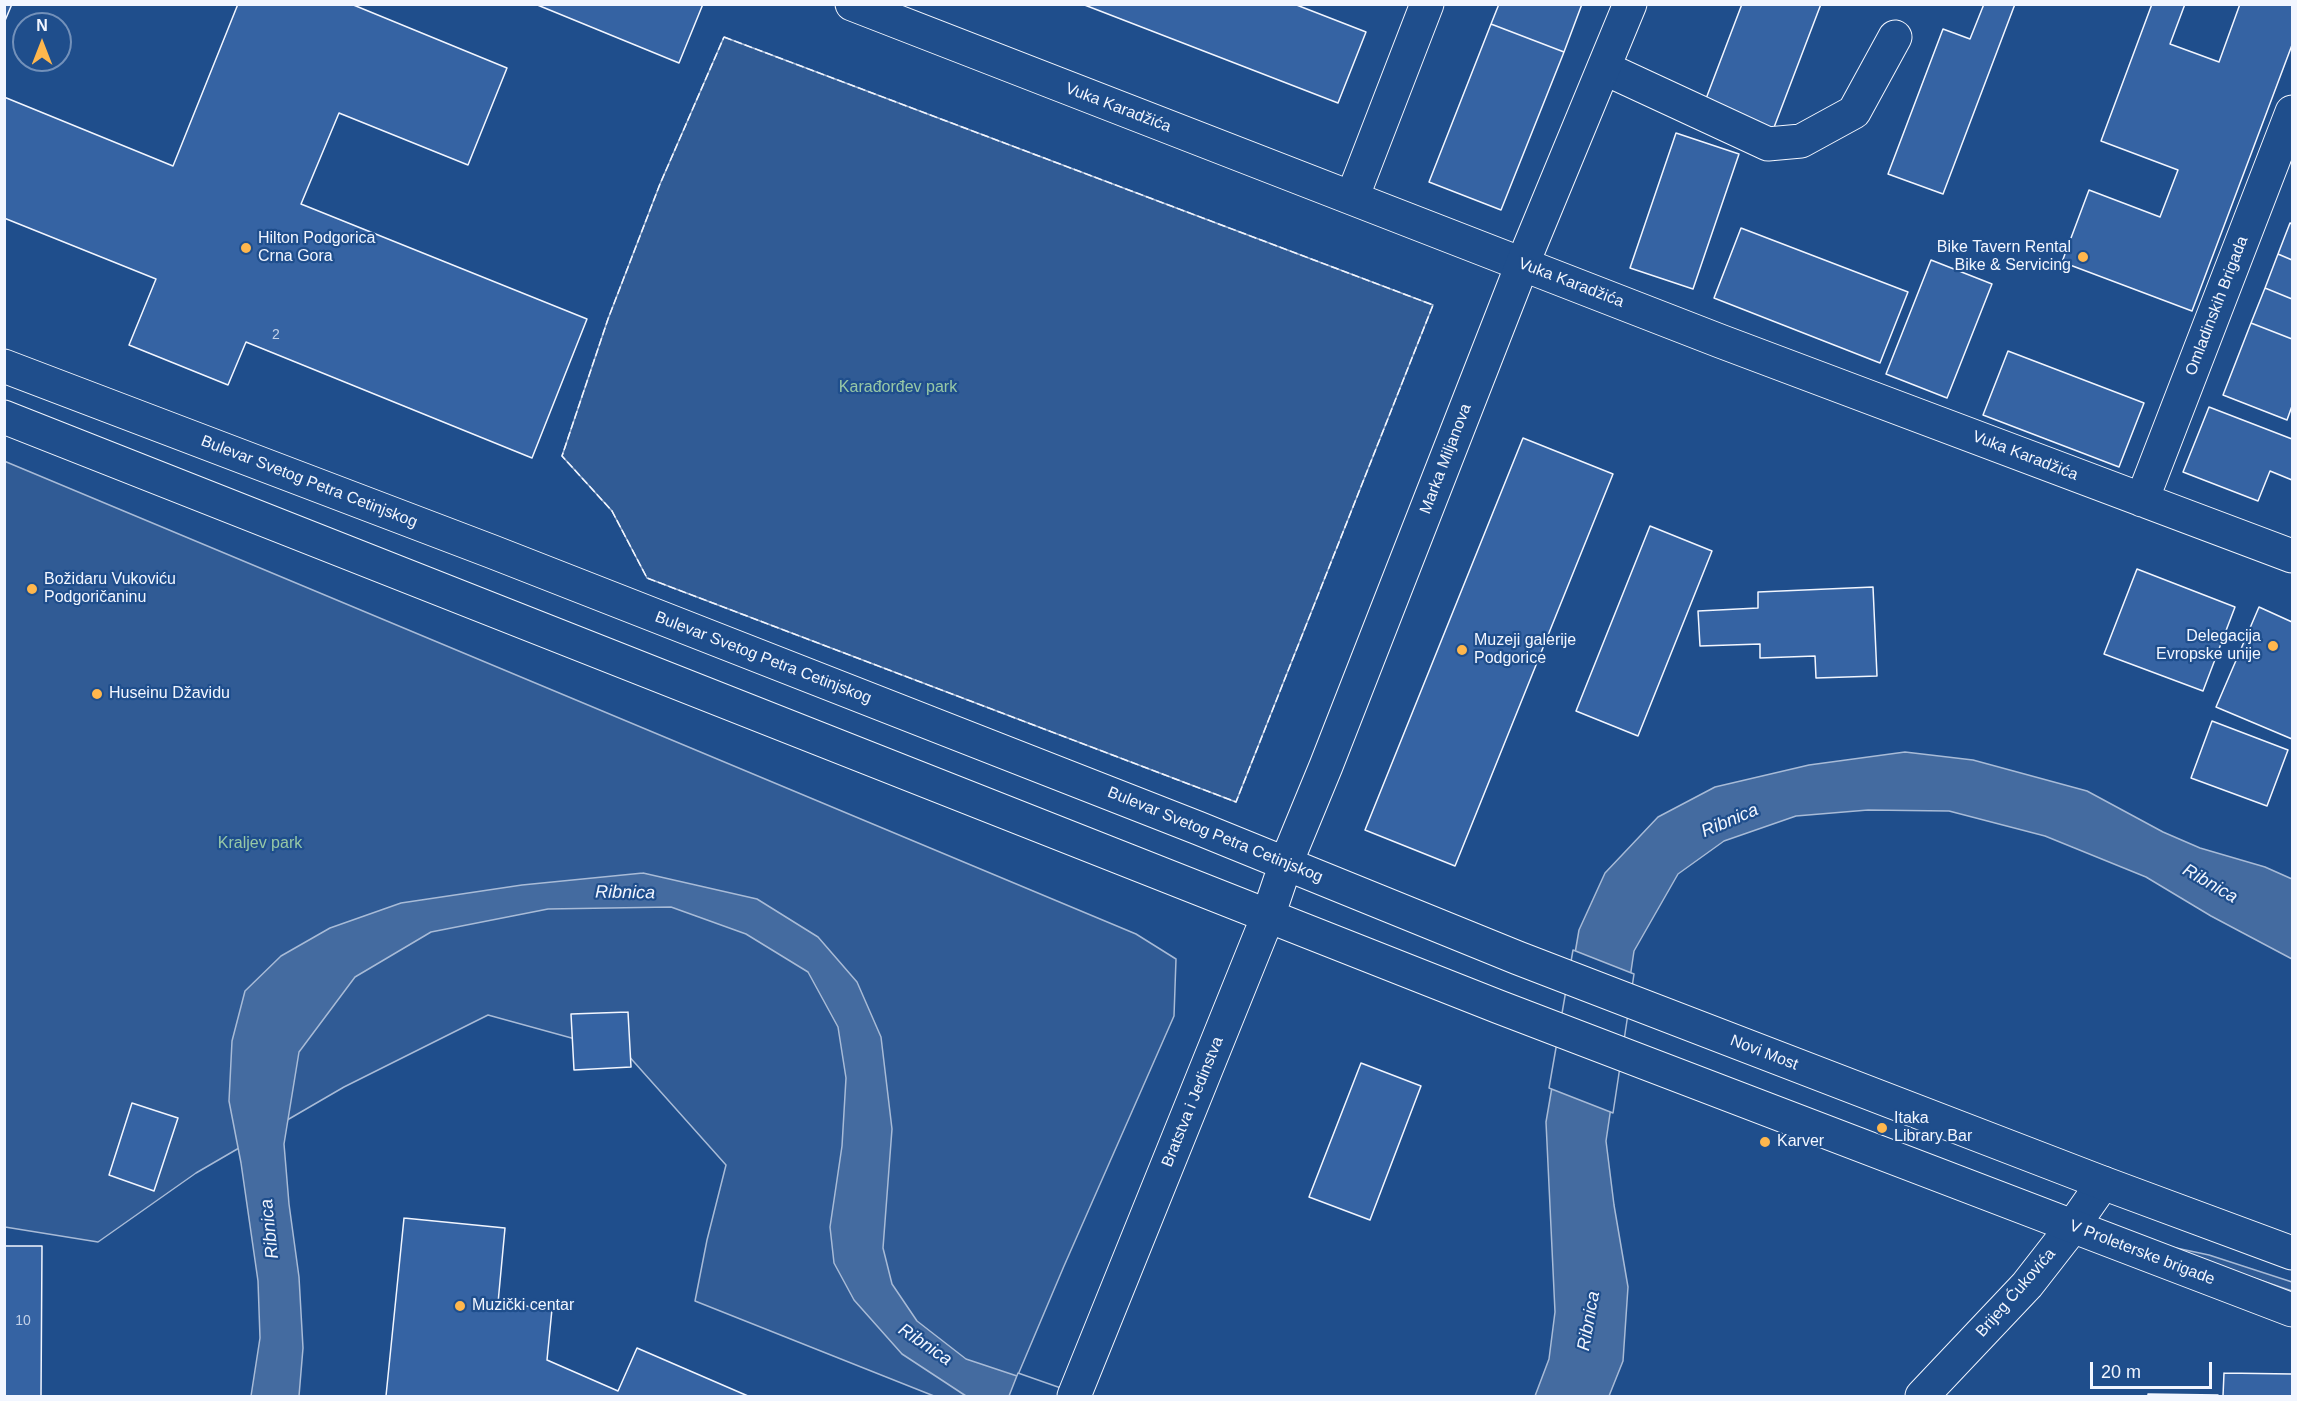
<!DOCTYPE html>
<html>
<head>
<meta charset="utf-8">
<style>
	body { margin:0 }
	#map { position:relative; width:2297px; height:1401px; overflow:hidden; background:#1f4e8c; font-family:Helvetica,sans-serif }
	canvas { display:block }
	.frame { position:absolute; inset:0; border:6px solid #f2f6ff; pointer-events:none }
	.north { position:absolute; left:12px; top:12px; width:60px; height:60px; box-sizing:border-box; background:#1f4e8c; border:2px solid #7391ba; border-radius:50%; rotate:0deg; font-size:16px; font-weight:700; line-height:24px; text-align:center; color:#f2f6ff }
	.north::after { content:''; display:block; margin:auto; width:21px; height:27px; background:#ffb74d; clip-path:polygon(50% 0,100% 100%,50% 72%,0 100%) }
	.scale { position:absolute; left:2090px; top:1362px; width:122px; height:27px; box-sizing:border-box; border:3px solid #f2f6ff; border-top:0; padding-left:8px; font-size:18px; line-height:21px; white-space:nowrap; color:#f2f6ff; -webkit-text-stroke:4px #1f4e8c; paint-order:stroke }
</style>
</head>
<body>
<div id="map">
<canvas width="2297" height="1401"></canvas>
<div class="frame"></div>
<div class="north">N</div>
<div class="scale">20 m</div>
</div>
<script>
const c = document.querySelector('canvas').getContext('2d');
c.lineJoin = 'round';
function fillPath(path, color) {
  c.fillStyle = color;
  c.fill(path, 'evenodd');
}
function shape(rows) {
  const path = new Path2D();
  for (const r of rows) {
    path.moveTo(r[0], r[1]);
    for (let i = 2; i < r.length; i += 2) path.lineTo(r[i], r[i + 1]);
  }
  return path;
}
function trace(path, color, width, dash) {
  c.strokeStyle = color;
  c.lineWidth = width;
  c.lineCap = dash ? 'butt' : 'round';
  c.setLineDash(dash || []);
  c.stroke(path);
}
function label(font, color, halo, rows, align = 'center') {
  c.font = font + ' Helvetica,sans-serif';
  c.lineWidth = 4.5;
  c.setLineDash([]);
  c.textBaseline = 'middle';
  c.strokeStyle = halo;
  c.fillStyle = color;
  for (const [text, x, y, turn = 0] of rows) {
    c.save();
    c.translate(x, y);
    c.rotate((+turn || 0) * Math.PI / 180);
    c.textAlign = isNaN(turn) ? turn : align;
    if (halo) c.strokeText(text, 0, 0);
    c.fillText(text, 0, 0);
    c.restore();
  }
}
const built = shape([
	[724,37,1433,305,1236,802,647,578,612,511,562,456,608,319,660,184,724,37],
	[4,461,1136,934,1176,959,1174,1016,1064,1266,1009,1396,934,1396,695,1301,707,1240,726,1165,626,1053,488,1015,344,1087,196,1173,98,1242,5,1227,4,461],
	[2148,1242,2209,1255,2292,1282,2292,1291,2148,1242]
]);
fillPath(built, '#305b95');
trace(built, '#a8bbd7', 1.5);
const water = shape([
	[1905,752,1973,760,2087,791,2163,832,2200,848,2265,867,2292,879,2292,959,2211,916,2146,877,2045,836,1949,811,1868,810,1796,816,1724,841,1678,874,1634,951,1606,1141,1614,1205,1628,1287,1623,1361,1609,1396,1535,1396,1549,1359,1555,1312,1546,1122,1579,930,1605,873,1658,817,1715,787,1809,765,1905,752],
	[643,873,757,899,818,937,857,982,881,1037,892,1129,883,1248,892,1284,917,1321,966,1359,1077,1396,966,1396,902,1354,854,1300,834,1263,830,1227,842,1146,846,1078,838,1027,808,972,746,934,671,907,548,909,431,932,355,977,299,1052,284,1144,289,1204,299,1277,303,1348,299,1396,251,1396,260,1338,258,1281,241,1163,229,1101,232,1041,245,991,281,956,330,928,401,903,522,885,643,873]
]);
fillPath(water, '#446ba0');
trace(water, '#a8bbd7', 1.5);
const pier = shape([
	[1573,950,1634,974,1613,1113,1549,1088,1573,950],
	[1018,1373,1078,1394,1080,1396,1009,1396,1018,1373]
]);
fillPath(pier, '#1f4e8c');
trace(pier, '#a8bbd7', 1.5);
const building = shape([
	[4,4,12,4,4,23,4,4],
	[238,4,351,4,507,68,468,165,339,113,301,204,587,319,532,458,246,342,228,385,129,345,156,279,4,218,4,97,173,166,238,4],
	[535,4,703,4,679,63,535,4],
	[1082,4,1294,4,1366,32,1338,103,1082,4],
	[1499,4,1582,4,1564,52,1491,24,1499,4],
	[1742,4,1821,4,1773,130,1704,104,1742,4],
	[1984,4,2015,4,1943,194,1888,174,1943,29,1970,39,1984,4],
	[2152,4,2185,4,2170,44,2219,62,2240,4,2292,4,2292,45,2192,311,2062,262,2089,190,2160,217,2178,170,2101,141,2152,4],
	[1491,24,1564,52,1501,210,1429,182,1491,24],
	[1676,133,1739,154,1693,289,1630,268,1676,133],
	[2290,223,2292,224,2292,260,2278,254,2290,223],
	[1741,228,1908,292,1880,363,1714,298,1741,228],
	[2278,254,2292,260,2292,299,2265,288,2278,254],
	[1931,260,1992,284,1947,398,1886,374,1931,260],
	[2265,288,2292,299,2292,339,2251,323,2265,288],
	[2251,323,2292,339,2292,406,2287,420,2223,395,2251,323],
	[2008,351,2144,403,2119,467,1983,415,2008,351],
	[2209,407,2292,439,2292,480,2270,471,2258,501,2183,472,2209,407],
	[1523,438,1613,474,1455,866,1365,830,1523,438],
	[1650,526,1712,551,1638,736,1576,711,1650,526],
	[2137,569,2235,607,2203,691,2104,654,2137,569],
	[1873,587,1877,676,1816,678,1815,656,1760,658,1760,644,1700,646,1698,611,1758,608,1758,592,1873,587],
	[2259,607,2292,622,2292,739,2216,707,2259,607],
	[2212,721,2288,750,2267,806,2191,778,2212,721],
	[628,1012,631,1067,574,1070,571,1014,628,1012],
	[1361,1063,1421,1086,1370,1220,1309,1197,1361,1063],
	[132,1103,178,1118,154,1191,109,1175,132,1103],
	[404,1218,505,1228,498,1303,552,1309,547,1360,618,1391,637,1348,748,1396,386,1396,404,1218],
	[4,1246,42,1246,41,1396,4,1396,4,1246],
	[2224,1373,2292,1374,2292,1396,2223,1396,2224,1373],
	[2148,1394,2218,1395,2218,1396,2148,1396,2148,1394]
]);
fillPath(building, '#3563a3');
trace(building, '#f2f6ff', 1.5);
const minor = shape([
	[852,4,1720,341,2292,556],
	[1604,68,1768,144,1801,141,1854,112,1895,37],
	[1352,198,1427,4],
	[2142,500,2292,112],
	[1922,1396,2027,1285,2073,1226,2103,1183]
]);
const major = shape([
	[4,366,493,552,1198,828,1518,958,2103,1183,2292,1253],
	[4,417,1499,1007,2292,1310],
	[1074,1396,1268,916,1286,863,1326,766,1522,265,1630,4]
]);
trace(minor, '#f2f6ff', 35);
trace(major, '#f2f6ff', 35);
trace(minor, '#1f4e8c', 33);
trace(major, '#1f4e8c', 33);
trace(shape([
	[724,37,1433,305,1236,802,647,578,612,511,562,456,608,319,660,184,724,37]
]), '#f2f6ff', 1.5, [8, 3]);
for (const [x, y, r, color] of [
	[246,248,6,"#ffb74d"],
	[2083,257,6,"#ffb74d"],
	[32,589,6,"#ffb74d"],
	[2273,646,6,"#ffb74d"],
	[1462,650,6,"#ffb74d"],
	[97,694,6,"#ffb74d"],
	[1882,1128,6,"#ffb74d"],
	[1765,1142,6,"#ffb74d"],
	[460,1306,6,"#ffb74d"]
]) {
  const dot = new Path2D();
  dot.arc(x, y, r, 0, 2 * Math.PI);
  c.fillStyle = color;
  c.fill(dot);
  trace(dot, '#1f4e8c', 2);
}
label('14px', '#c3d1e8', null, [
	["2",276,335],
	["10",23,1321]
]);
label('16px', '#f2f6ff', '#1f4e8c', [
	["Vuka Karadžića",1118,108,21],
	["Vuka Karadžića",1571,283,21],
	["Omladinskih Brigada",2217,306,-69],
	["Vuka Karadžića",2025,456,21],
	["Marka Miljanova",1446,459,-69],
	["Bulevar Svetog Petra Cetinjskog",309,482,21],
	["Bulevar Svetog Petra Cetinjskog",763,658,21],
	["Bulevar Svetog Petra Cetinjskog",1215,835,22],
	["Novi Most",1764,1053,21],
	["Bratstva i Jedinstva",1193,1102,-68],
	["V Proleterske brigade",2142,1253,21],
	["Brijeg Ćukovića",2016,1293,-49]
]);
label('16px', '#f2f6ff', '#1f4e8c', [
	["Hilton Podgorica",258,239],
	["Crna Gora",258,257],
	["Bike Tavern Rental",2071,248,"right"],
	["Bike & Servicing",2071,266,"right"],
	["Božidaru Vukoviću",44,580],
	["Podgoričaninu",44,598],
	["Delegacija",2261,637,"right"],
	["Evropske unije",2261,655,"right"],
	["Muzeji galerije",1474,641],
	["Podgorice",1474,659],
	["Huseinu Džavidu",109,694],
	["Itaka",1894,1119],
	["Library Bar",1894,1137],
	["Karver",1777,1142],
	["Muzički centar",472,1306]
], 'left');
label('16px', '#97c8a6', '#1f4e8c', [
	["Karađorđev park",898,388],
	["Kraljev park",260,844]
]);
label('italic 18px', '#f2f6ff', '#1f4e8c', [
	["Ribnica",1730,821,-23],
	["Ribnica",2210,884,30],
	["Ribnica",625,893,1],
	["Ribnica",270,1229,-96],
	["Ribnica",1589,1321,-80],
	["Ribnica",925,1345,34]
]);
</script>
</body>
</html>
